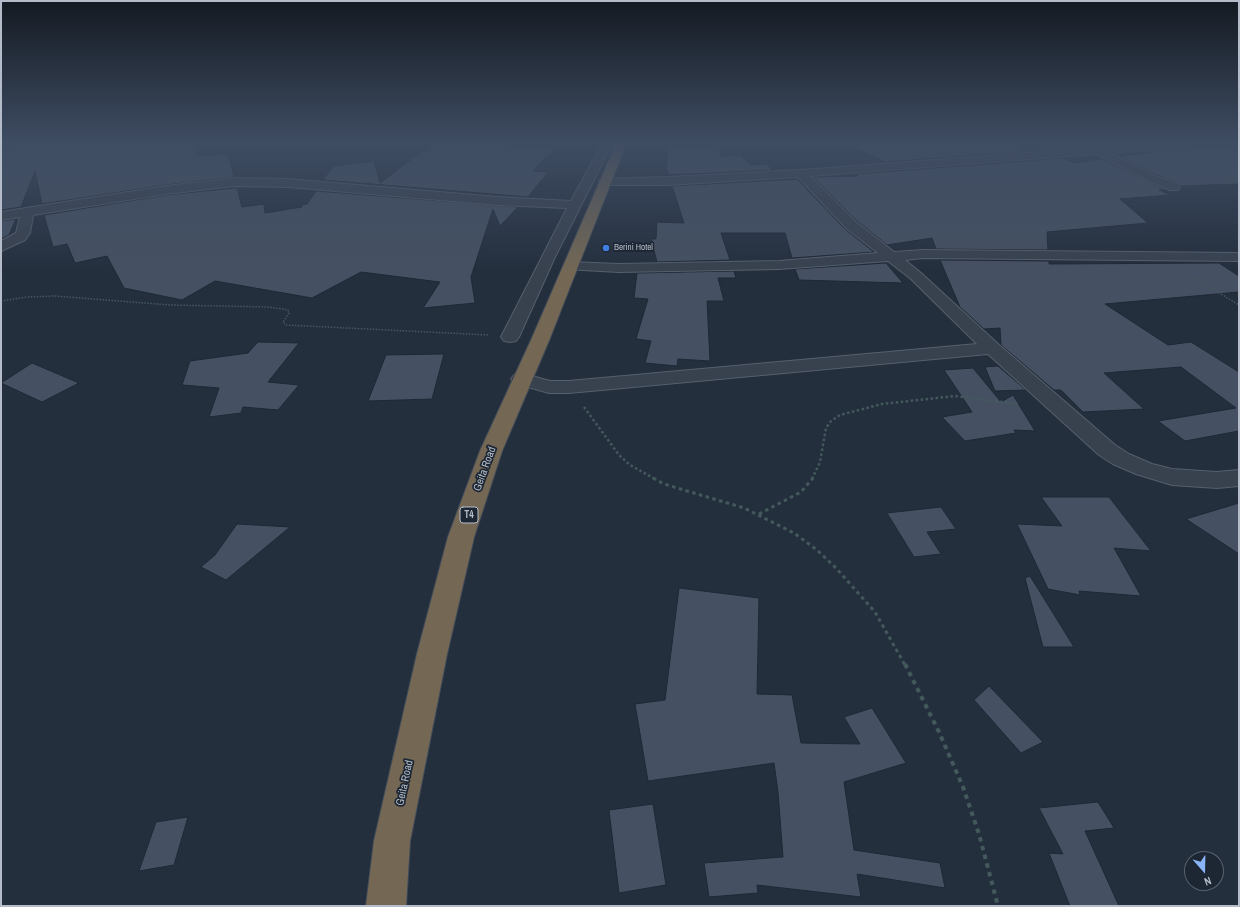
<!DOCTYPE html>
<html>
<head>
<meta charset="utf-8">
<style>
	body { margin:0 }
	#map { position:relative; width:1240px; height:907px; overflow:hidden; background:#242f3e; font-family:"Archivo Narrow",sans-serif }
	canvas { display:block }
	.frame { position:absolute; inset:0; border:2px solid #b4bcc9; pointer-events:none }
	.north { position:absolute; left:1184px; top:851px; width:40px; height:40px; box-sizing:border-box; background:#1d2633; border:1px solid #59626f; border-radius:50%; rotate:160deg; font-size:11px; font-weight:700; line-height:16px; text-align:center; color:#b4bcc9 }
	.north::after { content:''; display:block; margin:auto; width:14px; height:18px; background:#8ab4f8; clip-path:polygon(50% 0,100% 100%,50% 72%,0 100%) }
</style>
</head>
<body>
<div id="map">
<canvas width="1240" height="907"></canvas>
<div class="frame"></div>
<div class="north">N</div>
</div>
<script>
const c = document.querySelector('canvas').getContext('2d');
c.lineJoin = 'round';
function fillPath(path, color) {
  c.fillStyle = color;
  c.fill(path, 'evenodd');
}
function shape(rows) {
  const path = new Path2D();
  for (const r of rows) {
    path.moveTo(r[0], r[1]);
    for (let i = 2; i < r.length; i += 2) path.lineTo(r[i], r[i + 1]);
  }
  return path;
}
function trace(path, color, width, dash) {
  c.strokeStyle = color;
  c.lineWidth = width;
  c.lineCap = dash ? 'butt' : 'round';
  c.setLineDash(dash || []);
  c.stroke(path);
}
function label(font, color, halo, rows, align = 'center') {
  c.font = font + ' "Archivo Narrow",sans-serif';
  c.lineWidth = 3.5;
  c.setLineDash([]);
  c.textBaseline = 'middle';
  c.strokeStyle = halo;
  c.fillStyle = color;
  for (const [text, x, y, turn = 0] of rows) {
    c.save();
    c.translate(x, y);
    c.rotate((+turn || 0) * Math.PI / 180);
    c.textAlign = isNaN(turn) ? turn : align;
    if (halo) c.strokeText(text, 0, 0);
    c.fillText(text, 0, 0);
    c.restore();
  }
}
const building = shape([
	[30,144,201,144,195,156,228,154,234,177,166,185,42,204,35,171,21,207,1,210,1,147,30,144],
	[435,144,469,144,555,148,533,171,548,172,528,197,323,180,333,166,374,161,380,183,422,151,427,152,435,144],
	[848,144,1019,144,1019,152,885,162,848,144],
	[669,146,719,147,720,157,740,155,751,165,767,164,772,170,669,175,666,168,669,146],
	[1190,148,1239,148,1239,184,1181,186,1178,183,1156,175,1119,156,1190,148],
	[1063,158,1075,163,1102,159,1166,190,1159,190,1170,195,1120,199,1148,223,1047,232,1048,250,936,249,932,238,887,245,857,221,813,177,858,176,856,174,1063,158],
	[797,179,845,229,874,252,792,258,785,233,721,233,730,260,657,262,651,239,656,239,657,222,684,223,672,186,797,179],
	[234,188,237,188,242,207,264,204,265,213,302,207,302,205,307,204,316,191,518,207,500,226,493,209,471,277,475,303,423,308,440,282,361,272,312,298,215,281,182,300,124,288,107,256,75,263,67,244,53,247,44,215,166,195,234,188],
	[16,219,9,235,1,239,1,221,16,219],
	[940,260,1049,261,1049,264,1219,263,1239,276,1239,292,1105,304,1168,345,1191,342,1239,372,1239,431,1185,441,1158,421,1236,408,1181,367,1104,373,1144,409,1083,412,1061,390,1054,390,1001,345,1000,328,984,329,960,307,940,260],
	[886,263,903,283,799,280,795,269,886,263],
	[734,271,736,278,718,278,724,301,707,301,710,361,678,359,677,366,645,363,651,341,636,339,648,299,634,298,637,273,734,271],
	[258,342,299,343,268,382,299,385,278,410,243,407,241,413,209,417,219,388,182,385,190,361,248,353,258,342],
	[444,354,432,399,368,401,386,355,444,354],
	[32,363,79,383,42,402,1,383,32,363],
	[998,366,1026,390,995,391,985,367,998,366],
	[973,368,1001,402,1013,395,1035,431,1014,430,1016,433,965,441,942,417,972,412,944,370,973,368],
	[1041,497,1109,497,1151,551,1114,548,1141,596,1079,591,1080,595,1048,589,1017,524,1062,526,1041,497],
	[1239,503,1239,554,1186,519,1239,503],
	[941,507,956,529,927,532,941,554,914,557,887,513,941,507],
	[237,524,290,527,226,580,201,567,215,555,237,524],
	[1030,576,1074,647,1043,647,1025,578,1030,576],
	[679,588,759,598,757,694,792,695,801,743,860,744,844,717,872,708,906,763,844,782,854,850,940,863,945,888,857,874,861,897,757,885,758,893,709,897,704,863,783,857,778,792,774,763,648,781,635,704,665,700,679,588],
	[989,686,1043,742,1021,753,974,700,989,686],
	[1098,802,1114,828,1085,831,1119,906,1070,906,1049,853,1063,854,1039,808,1098,802],
	[653,804,666,885,619,893,609,810,653,804],
	[188,817,174,865,139,871,156,822,188,817]
]);
fillPath(building, '#455162');
trace(building, '#1f2835', 1);
const street = shape([
	[602,144,612,144,555,257,519,337,516,341,510,342,504,341,501,337,567,208,498,205,288,187,234,186,166,194,33,215,30,233,25,240,1,251,1,241,16,233,20,217,1,220,1,212,166,186,234,178,288,179,498,197,571,201,602,144],
	[1145,144,1195,144,1190,147,1110,153,1155,176,1178,184,1180,187,1178,190,1170,190,1147,180,1096,154,810,176,856,222,894,252,923,250,1239,253,1239,261,923,258,905,260,921,273,998,344,1115,445,1129,454,1152,464,1172,469,1217,472,1239,470,1239,486,1217,488,1172,485,1136,474,1113,464,1099,455,988,354,569,393,549,393,514,383,511,379,514,375,521,373,550,381,569,381,977,344,911,279,888,261,779,269,619,272,565,269,563,266,565,263,570,262,619,264,779,261,878,253,846,228,798,177,668,185,605,185,599,181,601,179,668,177,801,170,1145,144]
]);
const highway = shape([
	[616,144,626,144,550,338,502,451,474,537,447,654,410,841,406,906,366,906,374,841,417,654,448,537,480,451,532,338,616,144]
]);
trace(street, '#565f6c', 2);
trace(highway, '#434c59', 2);
trace(shape([
	[1193,277,1239,305],
	[1,301,27,297,55,296,170,305,269,307,288,310,289,313,283,322,286,325,488,335]
]), '#44595c', 1.5, [1.5, 1.5]);
trace(shape([
	[584,407,619,455,630,465,655,479],
	[812,479,820,462,826,428,831,421,840,415,882,404,955,396,1019,404]
]), '#44595c', 2.5, [2.5, 2.5]);
trace(shape([
	[653,478,664,484,744,508,794,533,817,550,836,568,875,612,905,665],
	[759,514,801,492,813,478]
]), '#44595c', 3, [3.5, 3.5]);
trace(shape([
	[905,664,939,732,963,787,979,834,998,906]
]), '#44595c', 4, [4.5, 4.5]);
fillPath(street, '#38414e');
fillPath(highway, '#746855');
const sky = c.createLinearGradient(0, 0, 0, 271);
sky.addColorStop(0, '#141a22');
sky.addColorStop(0.53, '#3f4d63');
sky.addColorStop(1, '#3f4d6300');
c.fillStyle = sky;
c.fillRect(0, 0, 1240, 271);
for (const [x, y, r, color] of [
	[606,248,4,"#3f7fe0"]
]) {
  const dot = new Path2D();
  dot.arc(x, y, r, 0, 2 * Math.PI);
  c.fillStyle = color;
  c.fill(dot);
  trace(dot, '#1d2633', 1.5);
}
label('9px', '#b4bcc9', '#1d2633', [
	["Berini Hotel",614,248]
], 'left');
for (const [x, y, w] of [
	[469,515,18]
]) {
  const box = new Path2D();
  box.roundRect(x - w / 2, y - 8, w, 16, 3);
  c.fillStyle = '#1d2633';
  c.fill(box);
  trace(box, '#b4bcc9', 1);
}
label('bold 10px', '#b4bcc9', null, [
	["T4",469,515]
]);
label('11px', '#b4bcc9', '#1d2633', [
	["Geita Road",485,469,-70],
	["Geita Road",405,783,-78]
]);
</script>
</body>
</html>
